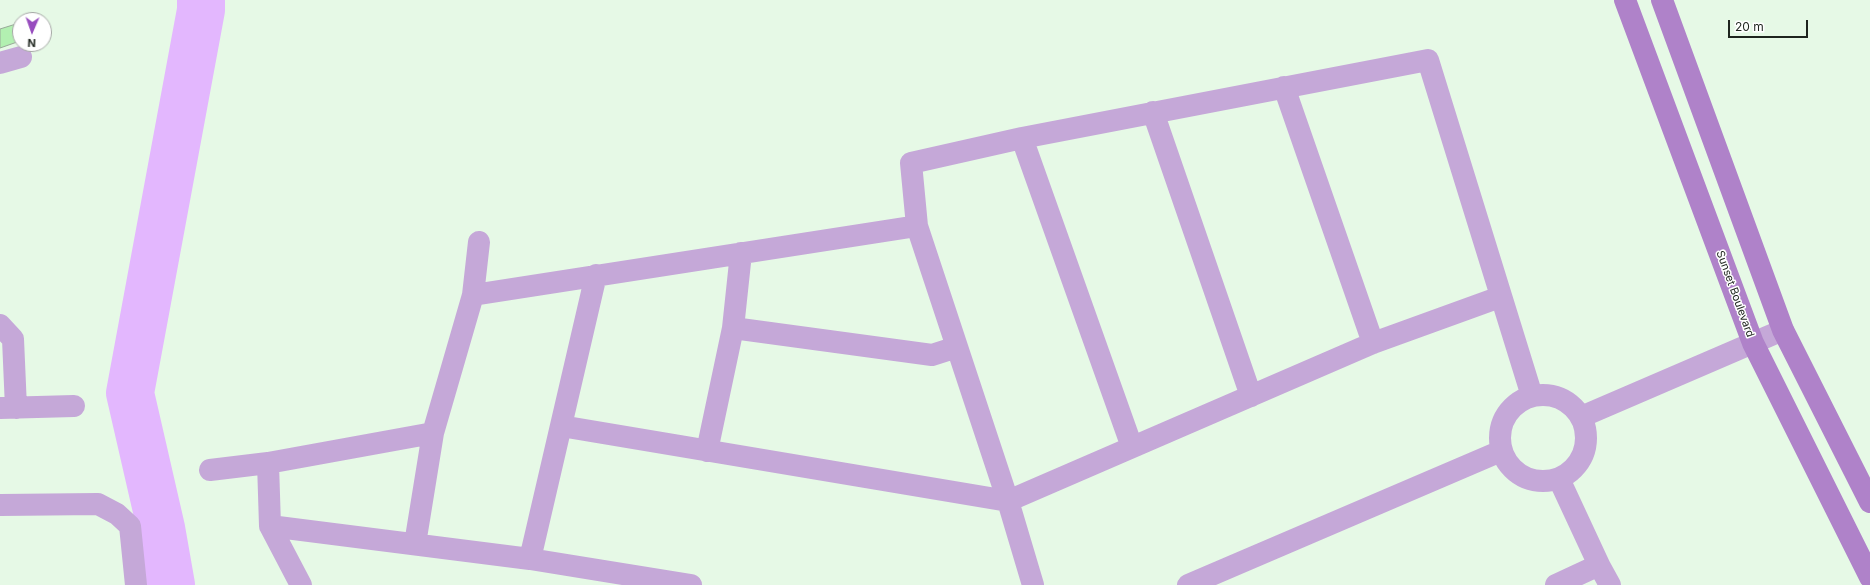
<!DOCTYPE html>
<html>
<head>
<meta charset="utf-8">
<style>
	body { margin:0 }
	#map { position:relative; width:1870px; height:585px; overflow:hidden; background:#e6f9e6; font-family:Inter,sans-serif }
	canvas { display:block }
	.north { position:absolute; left:12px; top:12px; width:40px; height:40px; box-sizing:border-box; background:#fff; border:1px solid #a5a8a5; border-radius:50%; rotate:182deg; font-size:11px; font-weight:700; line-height:16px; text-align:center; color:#1e251e }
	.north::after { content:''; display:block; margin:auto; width:14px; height:18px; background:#974cbe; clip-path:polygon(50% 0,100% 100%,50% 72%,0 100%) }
	.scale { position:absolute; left:1728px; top:20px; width:80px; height:18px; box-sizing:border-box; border:2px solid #1e251e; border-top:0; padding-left:5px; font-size:12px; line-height:14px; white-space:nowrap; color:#1e251e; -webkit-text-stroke:3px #fff; paint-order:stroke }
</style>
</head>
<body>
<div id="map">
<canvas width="1870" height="585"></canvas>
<div class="north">N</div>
<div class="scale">20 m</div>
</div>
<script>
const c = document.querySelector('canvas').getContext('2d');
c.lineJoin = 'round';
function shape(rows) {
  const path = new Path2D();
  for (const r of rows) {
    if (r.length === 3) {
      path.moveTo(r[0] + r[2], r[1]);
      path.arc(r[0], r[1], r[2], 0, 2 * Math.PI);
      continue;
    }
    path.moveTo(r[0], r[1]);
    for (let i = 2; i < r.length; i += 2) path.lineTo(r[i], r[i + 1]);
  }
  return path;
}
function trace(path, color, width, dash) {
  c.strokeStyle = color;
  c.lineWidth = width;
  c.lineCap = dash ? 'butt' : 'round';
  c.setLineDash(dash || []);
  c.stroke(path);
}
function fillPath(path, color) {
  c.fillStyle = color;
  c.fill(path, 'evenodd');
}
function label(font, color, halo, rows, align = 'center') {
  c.font = font + ' Inter,sans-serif';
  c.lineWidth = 3;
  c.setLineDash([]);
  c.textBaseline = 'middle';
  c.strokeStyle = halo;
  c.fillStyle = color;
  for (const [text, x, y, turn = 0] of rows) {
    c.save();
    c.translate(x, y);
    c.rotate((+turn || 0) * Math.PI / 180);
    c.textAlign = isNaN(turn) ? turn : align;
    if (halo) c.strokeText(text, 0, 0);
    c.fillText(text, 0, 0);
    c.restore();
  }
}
trace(shape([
	[171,585,161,528,130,393,201,10,201,0]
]), '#e3b7fe', 48);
const building = shape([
	[16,24,20,41,0,48,0,29,16,24]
]);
fillPath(building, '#b2f0b1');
trace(building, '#98a998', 1);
trace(shape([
	[0,63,21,57],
	[1284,87,1373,343],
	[1153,112,1251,396],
	[1022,138,1132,447],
	[473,295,479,242],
	[0,325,13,339,16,408],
	[733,328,932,355,957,347],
	[1543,438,43],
	[0,408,74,406],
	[1581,417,1783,330],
	[561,426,1008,501,1373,343,1500,297],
	[707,451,733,328,741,253],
	[210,470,268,463],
	[1559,479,1599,565,1610,585],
	[0,505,98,504,117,514,130,526,136,585],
	[270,526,530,559,691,585],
	[415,544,433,433],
	[530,559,596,275],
	[301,585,270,526,268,463,433,433,473,295,917,226],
	[1033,585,1008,501,917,226,911,163,1022,138,1428,60,1532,396],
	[1188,585,1501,451],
	[1556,585,1599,565]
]), '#c5a8d8', 22);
trace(shape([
	[1625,0,1753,343,1870,577],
	[1662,0,1783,330,1870,502]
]), '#af82c9', 22);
label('11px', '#1e251e', '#fff', [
	["Sunset Boulevard",1735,294,70]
]);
</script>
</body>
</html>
